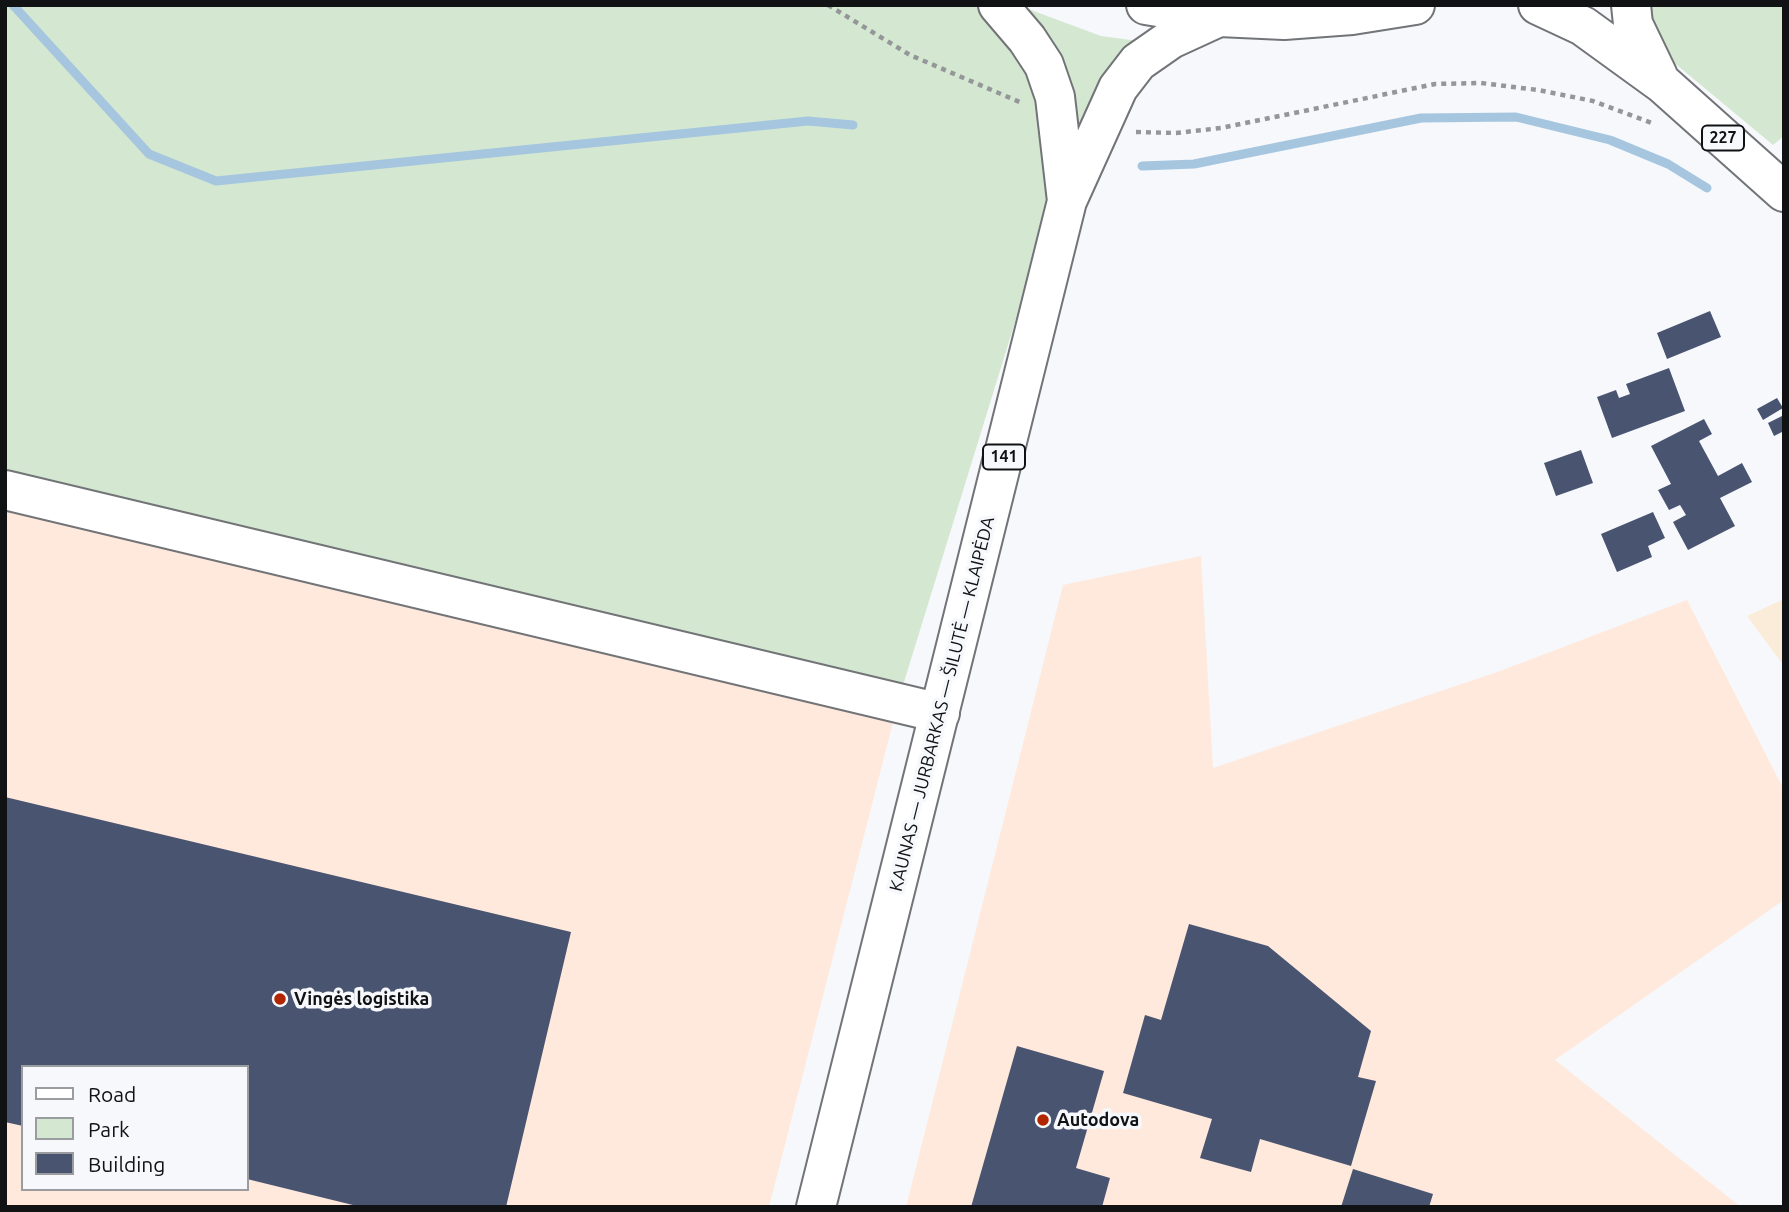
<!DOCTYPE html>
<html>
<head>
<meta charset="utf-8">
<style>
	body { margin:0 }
	#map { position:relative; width:1789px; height:1212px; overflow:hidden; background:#f6f8fc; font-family:Ubuntu,sans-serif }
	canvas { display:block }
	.frame { position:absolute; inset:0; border:7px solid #111214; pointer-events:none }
	.legend { position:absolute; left:21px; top:1065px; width:228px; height:126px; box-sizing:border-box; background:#f6f8fc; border:2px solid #9a9c9f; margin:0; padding:9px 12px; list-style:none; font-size:21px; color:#111214 }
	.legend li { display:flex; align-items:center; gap:14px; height:35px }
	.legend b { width:35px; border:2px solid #9a9c9f }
</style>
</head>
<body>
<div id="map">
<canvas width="1789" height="1212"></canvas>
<div class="frame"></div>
<ul class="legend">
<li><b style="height:9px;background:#fff"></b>Road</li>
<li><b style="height:19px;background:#d4e8d1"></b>Park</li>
<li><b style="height:19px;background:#495471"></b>Building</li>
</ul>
</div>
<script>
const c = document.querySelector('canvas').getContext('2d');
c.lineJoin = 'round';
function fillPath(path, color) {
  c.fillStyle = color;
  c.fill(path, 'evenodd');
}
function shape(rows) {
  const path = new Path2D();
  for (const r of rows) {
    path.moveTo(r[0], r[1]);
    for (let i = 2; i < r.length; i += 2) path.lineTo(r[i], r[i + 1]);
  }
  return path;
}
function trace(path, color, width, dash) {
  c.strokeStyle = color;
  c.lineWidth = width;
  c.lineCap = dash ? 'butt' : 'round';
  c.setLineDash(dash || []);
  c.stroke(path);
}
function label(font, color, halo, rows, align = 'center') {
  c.font = font + ' Ubuntu,sans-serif';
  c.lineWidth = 7;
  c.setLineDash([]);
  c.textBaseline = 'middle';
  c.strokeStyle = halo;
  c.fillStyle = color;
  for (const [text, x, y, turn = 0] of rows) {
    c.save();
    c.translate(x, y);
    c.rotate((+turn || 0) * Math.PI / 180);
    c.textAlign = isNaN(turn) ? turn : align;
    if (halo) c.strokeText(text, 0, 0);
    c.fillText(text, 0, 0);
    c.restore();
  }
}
fillPath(shape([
	[1784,599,1784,666,1747,616]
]), '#faecd8');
fillPath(shape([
	[5,481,900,695,769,1207,5,1207],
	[23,1067,247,1067,247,1189,23,1189],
	[1201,556,1213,768,1500,671,1687,600,1784,790,1784,900,1555,1060,1741,1207,906,1207,1063,585]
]), '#ffe9dc');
fillPath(shape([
	[5,5,988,5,1041,86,1052,149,1046,200,1036,254,900,695,5,481],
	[1647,5,1784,5,1784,136,1773,145,1666,56,1649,27],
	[1023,7,1101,36,1138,41,1079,142]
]), '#d4e8d1');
trace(shape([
	[13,5,149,154,216,181,808,121,853,125],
	[1142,166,1194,164,1421,118,1516,117,1610,140,1668,164,1707,188]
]), '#a6c6df', 9);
fillPath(shape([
	[1710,311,1721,337,1667,359,1657,333],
	[1669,368,1685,411,1612,438,1597,397,1616,390,1619,398,1630,394,1626,384],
	[1777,398,1783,408,1763,420,1757,409],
	[1784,415,1784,431,1774,436,1768,423],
	[1704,419,1712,434,1699,441,1718,476,1742,463,1752,482,1720,498,1735,526,1688,550,1673,522,1686,515,1680,505,1669,510,1658,490,1671,484,1651,446],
	[1581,450,1593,483,1556,496,1544,463],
	[1653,512,1665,538,1648,546,1652,557,1617,572,1601,534],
	[5,797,571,932,506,1207,361,1207,247,1179,247,1067,23,1067,23,1126,5,1122],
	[1189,924,1268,946,1371,1031,1358,1077,1376,1081,1351,1166,1260,1139,1251,1172,1200,1158,1212,1119,1123,1093,1145,1015,1161,1020],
	[1017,1046,1104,1071,1076,1168,1110,1178,1102,1207,971,1207],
	[1353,1169,1433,1194,1429,1207,1341,1207]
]), '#495471');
const minor = shape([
	[5,490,940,713]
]);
const major = shape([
	[998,5,1027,39,1044,65,1055,97,1067,201],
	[1538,5,1583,26,1663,84,1784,192],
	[1631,5,1633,24,1658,76],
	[816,1207,1067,201,1118,88,1138,62,1171,39,1219,17]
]);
const highway = shape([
	[1146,5,1219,17,1284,20,1352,15,1415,5]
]);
trace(minor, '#727478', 42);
trace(major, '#727478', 42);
trace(highway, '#727478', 42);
trace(shape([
	[828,5,910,55,1022,103],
	[1136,132,1176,133,1221,128,1435,84,1481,83,1538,90,1593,101,1652,123]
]), '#959699', 4.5, [5, 5]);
trace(minor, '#fff', 38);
trace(major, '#fff', 38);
trace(highway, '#fff', 38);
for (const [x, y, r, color] of [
	[280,999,7,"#b12600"],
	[1043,1120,7,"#b12600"]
]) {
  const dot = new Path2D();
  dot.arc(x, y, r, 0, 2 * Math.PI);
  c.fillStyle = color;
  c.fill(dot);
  trace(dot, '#f6f8fc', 2.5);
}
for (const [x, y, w] of [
	[1723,138,42],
	[1004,457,42]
]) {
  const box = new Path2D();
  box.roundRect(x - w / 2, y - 12.5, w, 25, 5);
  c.fillStyle = '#f6f8fc';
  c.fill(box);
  trace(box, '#111214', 2);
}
label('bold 16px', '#111214', null, [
	["227",1723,138],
	["141",1004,457]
]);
label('18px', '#111214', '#f6f8fc', [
	["KAUNAS — JURBARKAS — ŠILUTĖ — KLAIPĖDA",942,704,-76]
]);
label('bold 18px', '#111214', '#f6f8fc', [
	["Vingės logistika",294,999],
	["Autodova",1057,1120]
], 'left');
</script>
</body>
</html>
